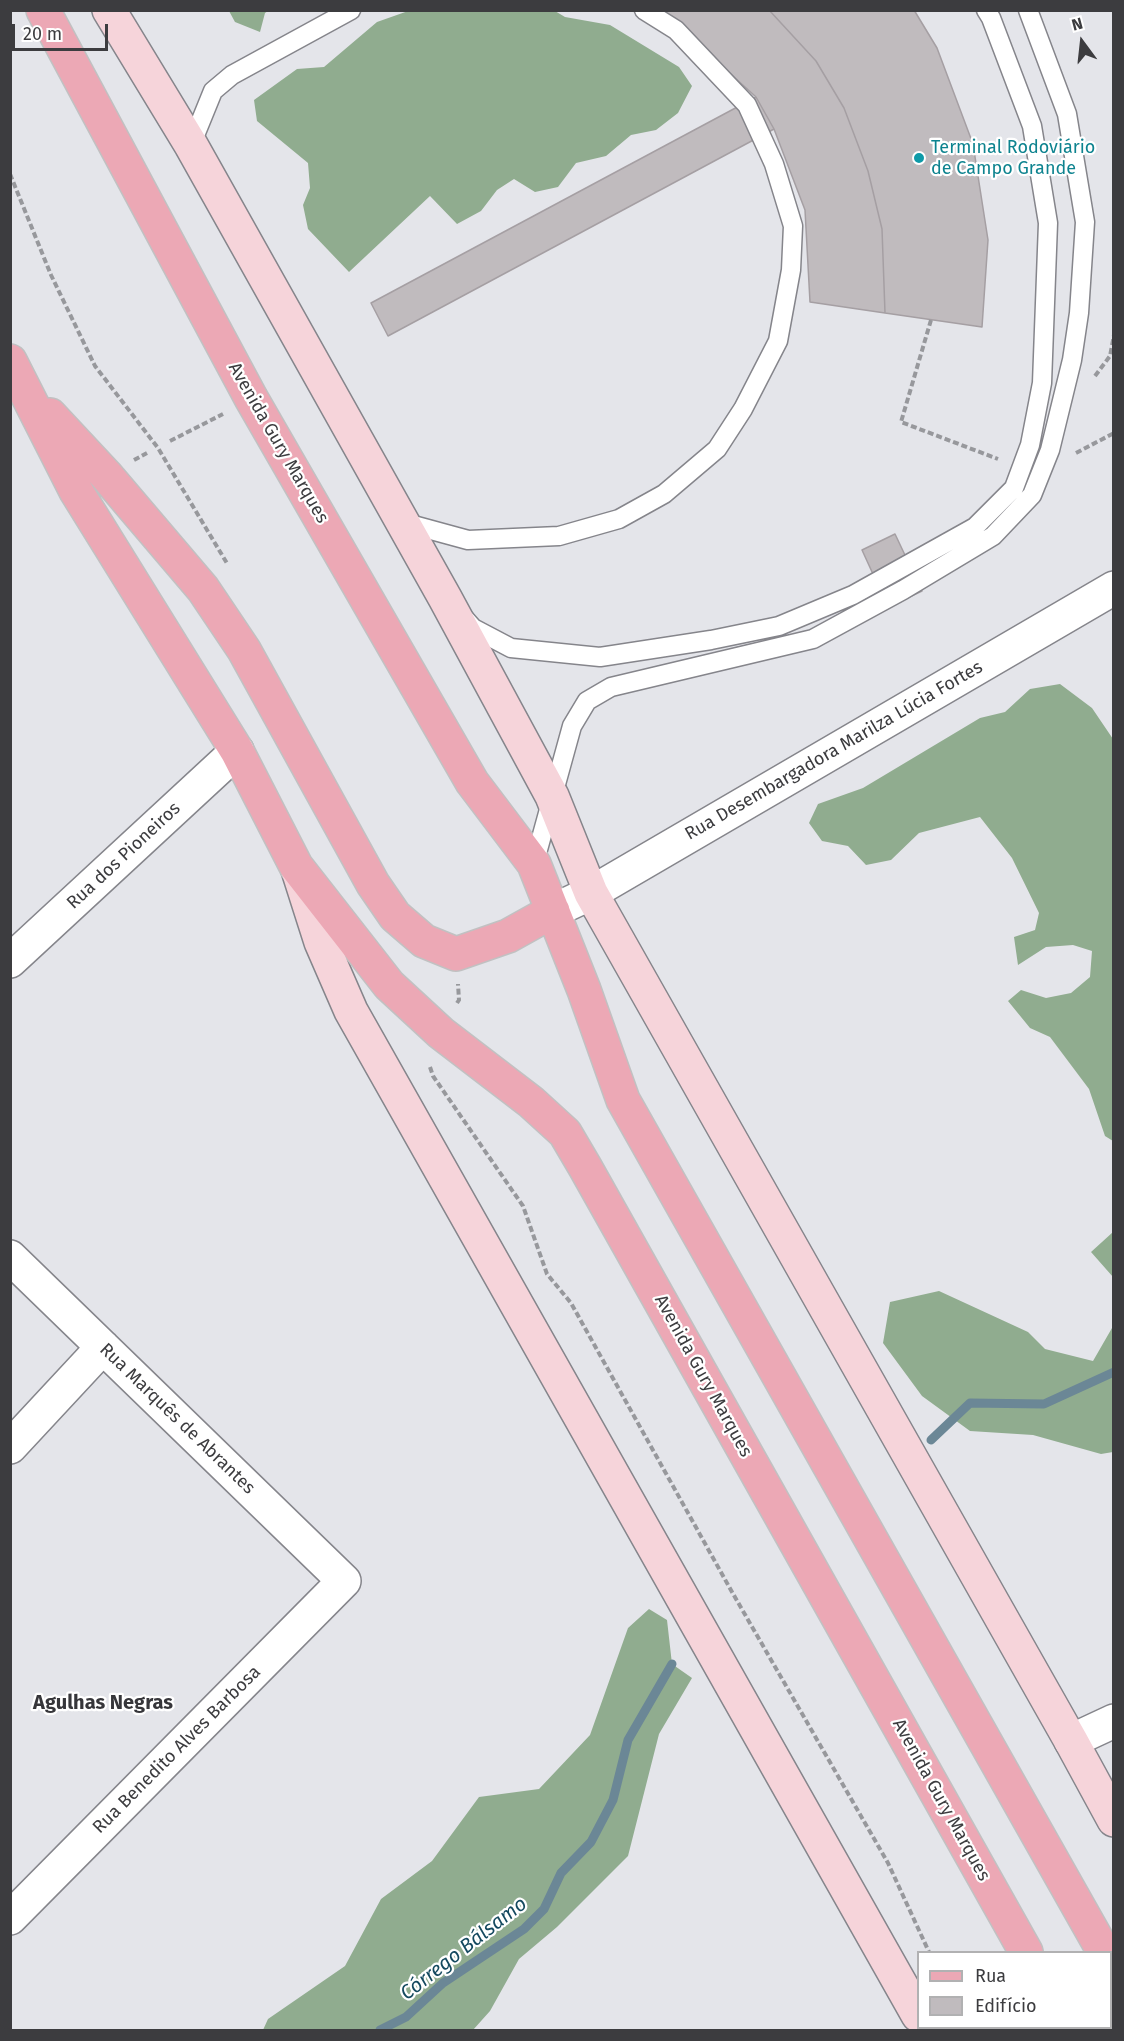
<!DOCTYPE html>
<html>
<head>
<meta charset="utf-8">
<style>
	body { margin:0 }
	#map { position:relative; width:1124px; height:2041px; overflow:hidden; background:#e4e5ea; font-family:"Fira Sans",sans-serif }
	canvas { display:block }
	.frame { position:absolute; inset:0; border:12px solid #3c3c3f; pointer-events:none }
	.legend { position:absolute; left:917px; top:1951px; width:195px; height:78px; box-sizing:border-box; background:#fff; border:2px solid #b1b1b2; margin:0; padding:8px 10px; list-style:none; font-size:18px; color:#3c3c3f }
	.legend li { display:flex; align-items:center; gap:12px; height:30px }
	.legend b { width:30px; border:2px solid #b1b1b2 }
	.north { position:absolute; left:1052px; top:12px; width:60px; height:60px; -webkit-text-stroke:4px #fff; paint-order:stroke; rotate:345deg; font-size:16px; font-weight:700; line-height:24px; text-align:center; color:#3c3c3f }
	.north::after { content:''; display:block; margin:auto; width:21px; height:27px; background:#3c3c3f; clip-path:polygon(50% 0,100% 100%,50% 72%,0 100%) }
	.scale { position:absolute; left:12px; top:24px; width:96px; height:27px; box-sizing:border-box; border:3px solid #3c3c3f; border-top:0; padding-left:8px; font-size:18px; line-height:21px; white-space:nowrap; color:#3c3c3f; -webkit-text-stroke:4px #fff; paint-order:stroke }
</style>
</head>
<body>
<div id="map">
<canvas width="1124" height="2041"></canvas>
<div class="frame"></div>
<ul class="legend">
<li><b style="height:8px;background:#eca8b5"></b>Rua</li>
<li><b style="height:16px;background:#c0bbbe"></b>Edifício</li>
</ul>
<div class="north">N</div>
<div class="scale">20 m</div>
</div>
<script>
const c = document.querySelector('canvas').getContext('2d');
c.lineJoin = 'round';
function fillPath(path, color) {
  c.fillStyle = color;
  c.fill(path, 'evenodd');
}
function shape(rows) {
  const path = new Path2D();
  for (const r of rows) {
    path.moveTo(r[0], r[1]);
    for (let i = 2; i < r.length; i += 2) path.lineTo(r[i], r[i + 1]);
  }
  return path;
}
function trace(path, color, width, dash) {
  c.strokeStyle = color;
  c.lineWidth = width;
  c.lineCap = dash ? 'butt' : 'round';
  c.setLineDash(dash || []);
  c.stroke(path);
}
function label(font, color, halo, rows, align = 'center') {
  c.font = font + ' "Fira Sans",sans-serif';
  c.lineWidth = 4.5;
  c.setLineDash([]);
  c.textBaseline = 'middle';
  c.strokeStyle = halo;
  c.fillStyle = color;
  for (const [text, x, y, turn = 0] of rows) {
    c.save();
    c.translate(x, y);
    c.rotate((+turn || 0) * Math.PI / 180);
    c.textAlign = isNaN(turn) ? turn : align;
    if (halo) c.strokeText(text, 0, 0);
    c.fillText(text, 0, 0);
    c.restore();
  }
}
fillPath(shape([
	[411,10,555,11,565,17,610,25,679,67,692,86,678,113,656,130,631,135,606,156,576,163,558,187,535,192,514,179,497,190,481,211,457,224,430,196,349,272,308,229,303,205,310,188,308,163,257,121,254,100,297,69,324,67,377,22],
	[229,11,268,11,265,13,260,32,235,22],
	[1060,684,1092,708,1113,739,1113,1141,1105,1136,1089,1089,1050,1037,1030,1028,1008,1001,1021,990,1046,998,1071,993,1090,977,1092,951,1073,945,1046,947,1018,965,1014,937,1035,930,1039,913,1012,858,980,817,919,833,891,860,866,865,848,846,822,841,809,823,818,804,863,788,980,718,1005,712,1030,689],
	[1113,1232,1113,1277,1091,1252],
	[939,1291,1028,1332,1045,1349,1093,1361,1112,1328,1113,1321,1113,1452,1101,1454,1033,1435,970,1431,922,1396,883,1343,890,1302],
	[649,1609,667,1620,672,1664,692,1678,659,1734,628,1856,557,1927,519,1959,490,2011,473,2030,263,2030,268,2019,345,1966,381,1899,432,1861,479,1797,539,1789,590,1735,628,1628]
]), '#90ac8f');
trace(shape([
	[931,1440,970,1403,1044,1404,1114,1372],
	[380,2030,406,2017,443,1983,524,1929,544,1909,561,1873,591,1842,613,1800,628,1740,672,1664]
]), '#6b8796', 9);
const building = shape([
	[653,10,769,10,816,61,844,108,868,171,882,229,885,313,810,302,805,210,774,129,756,97,670,19,653,10],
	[769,10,914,10,937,48,973,144,988,240,982,327,885,313,882,229,868,171,844,108,816,61,769,10],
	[756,97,774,129,388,336,371,303,756,97],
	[895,534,922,591,888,607,862,550,895,534]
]);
fillPath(building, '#c0bbbe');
trace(building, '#a59fa3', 1.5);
const service = shape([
	[191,145,213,91,232,75,351,10],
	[402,522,468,540,559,536,619,519,664,494,717,449,743,409,778,341,791,270,793,226,774,164,747,105,676,30,644,10],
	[465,619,473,628,511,648,600,657,711,640,779,626,853,595,975,527,1014,488,1030,445,1042,383,1048,223,1032,126,991,18,986,10],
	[534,864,572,726,587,701,611,687,813,639,903,590,993,536,1032,495,1050,450,1072,360,1079,313,1085,222,1067,114,1028,10]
]);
const minor = shape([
	[10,961,237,751],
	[10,1257,344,1581,10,1918],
	[10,1447,103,1347]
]);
const tertiary = shape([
	[553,911,591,893,1114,588],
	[1071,1741,1114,1721]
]);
const secondary = shape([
	[109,10,191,145,445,598,552,796,591,893,1071,1741,1114,1820],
	[298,870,321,942,351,1011,918,2015]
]);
const primary = shape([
	[43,10,251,398,472,782,534,864,584,990,623,1100,1104,1952],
	[10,361,76,491,237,751,296,866,389,985,441,1033,531,1102,565,1133,585,1167,1026,1952],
	[50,415,106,475,203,589,244,650,373,884,395,916,424,941,456,954,508,936,553,911],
	[1068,2028,1070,2030]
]);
trace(service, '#85858b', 21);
trace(minor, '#85858b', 36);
trace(tertiary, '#85858b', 36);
trace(secondary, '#85858b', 36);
trace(primary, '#c1c1c2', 36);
trace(shape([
	[10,174,51,275,95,366,158,448,228,565],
	[931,320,901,422,998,459],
	[1095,376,1110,356,1114,335],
	[170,441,223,414],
	[1076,453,1114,433],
	[134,460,147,453],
	[457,1003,459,1000,458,984],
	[430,1067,433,1076,523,1206,547,1274,571,1303,732,1592,888,1863,929,1952],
	[966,2028,968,2030]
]), '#97989c', 4, [6, 3]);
trace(service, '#fff', 18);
trace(minor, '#fff', 33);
trace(tertiary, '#fff', 33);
trace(secondary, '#f6d4da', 33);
trace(primary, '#eca8b5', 33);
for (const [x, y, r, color] of [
	[919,158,6,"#0f9aa8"]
]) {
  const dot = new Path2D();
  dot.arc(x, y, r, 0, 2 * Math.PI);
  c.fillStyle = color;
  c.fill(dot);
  trace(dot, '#fff', 2);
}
label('18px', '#0d838f', '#fff', [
	["Terminal Rodoviário",931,148],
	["de Campo Grande",931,169]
], 'left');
label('18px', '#3c3c3f', '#fff', [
	["Avenida Gury Marques",278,443,60],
	["Rua Desembargadora Marilza Lúcia Fortes",834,751,-30],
	["Rua dos Pioneiros",124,856,-43],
	["Avenida Gury Marques",703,1376,61],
	["Rua Marquês de Abrantes",177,1419,44],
	["Rua Benedito Alves Barbosa",177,1750,-45],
	["Avenida Gury Marques",941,1800,61]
]);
label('bold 20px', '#36363a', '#fff', [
	["Agulhas Negras",103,1703]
]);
label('italic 20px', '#14495f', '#fff', [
	["Córrego Bálsamo",464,1949,-38]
]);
</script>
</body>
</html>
